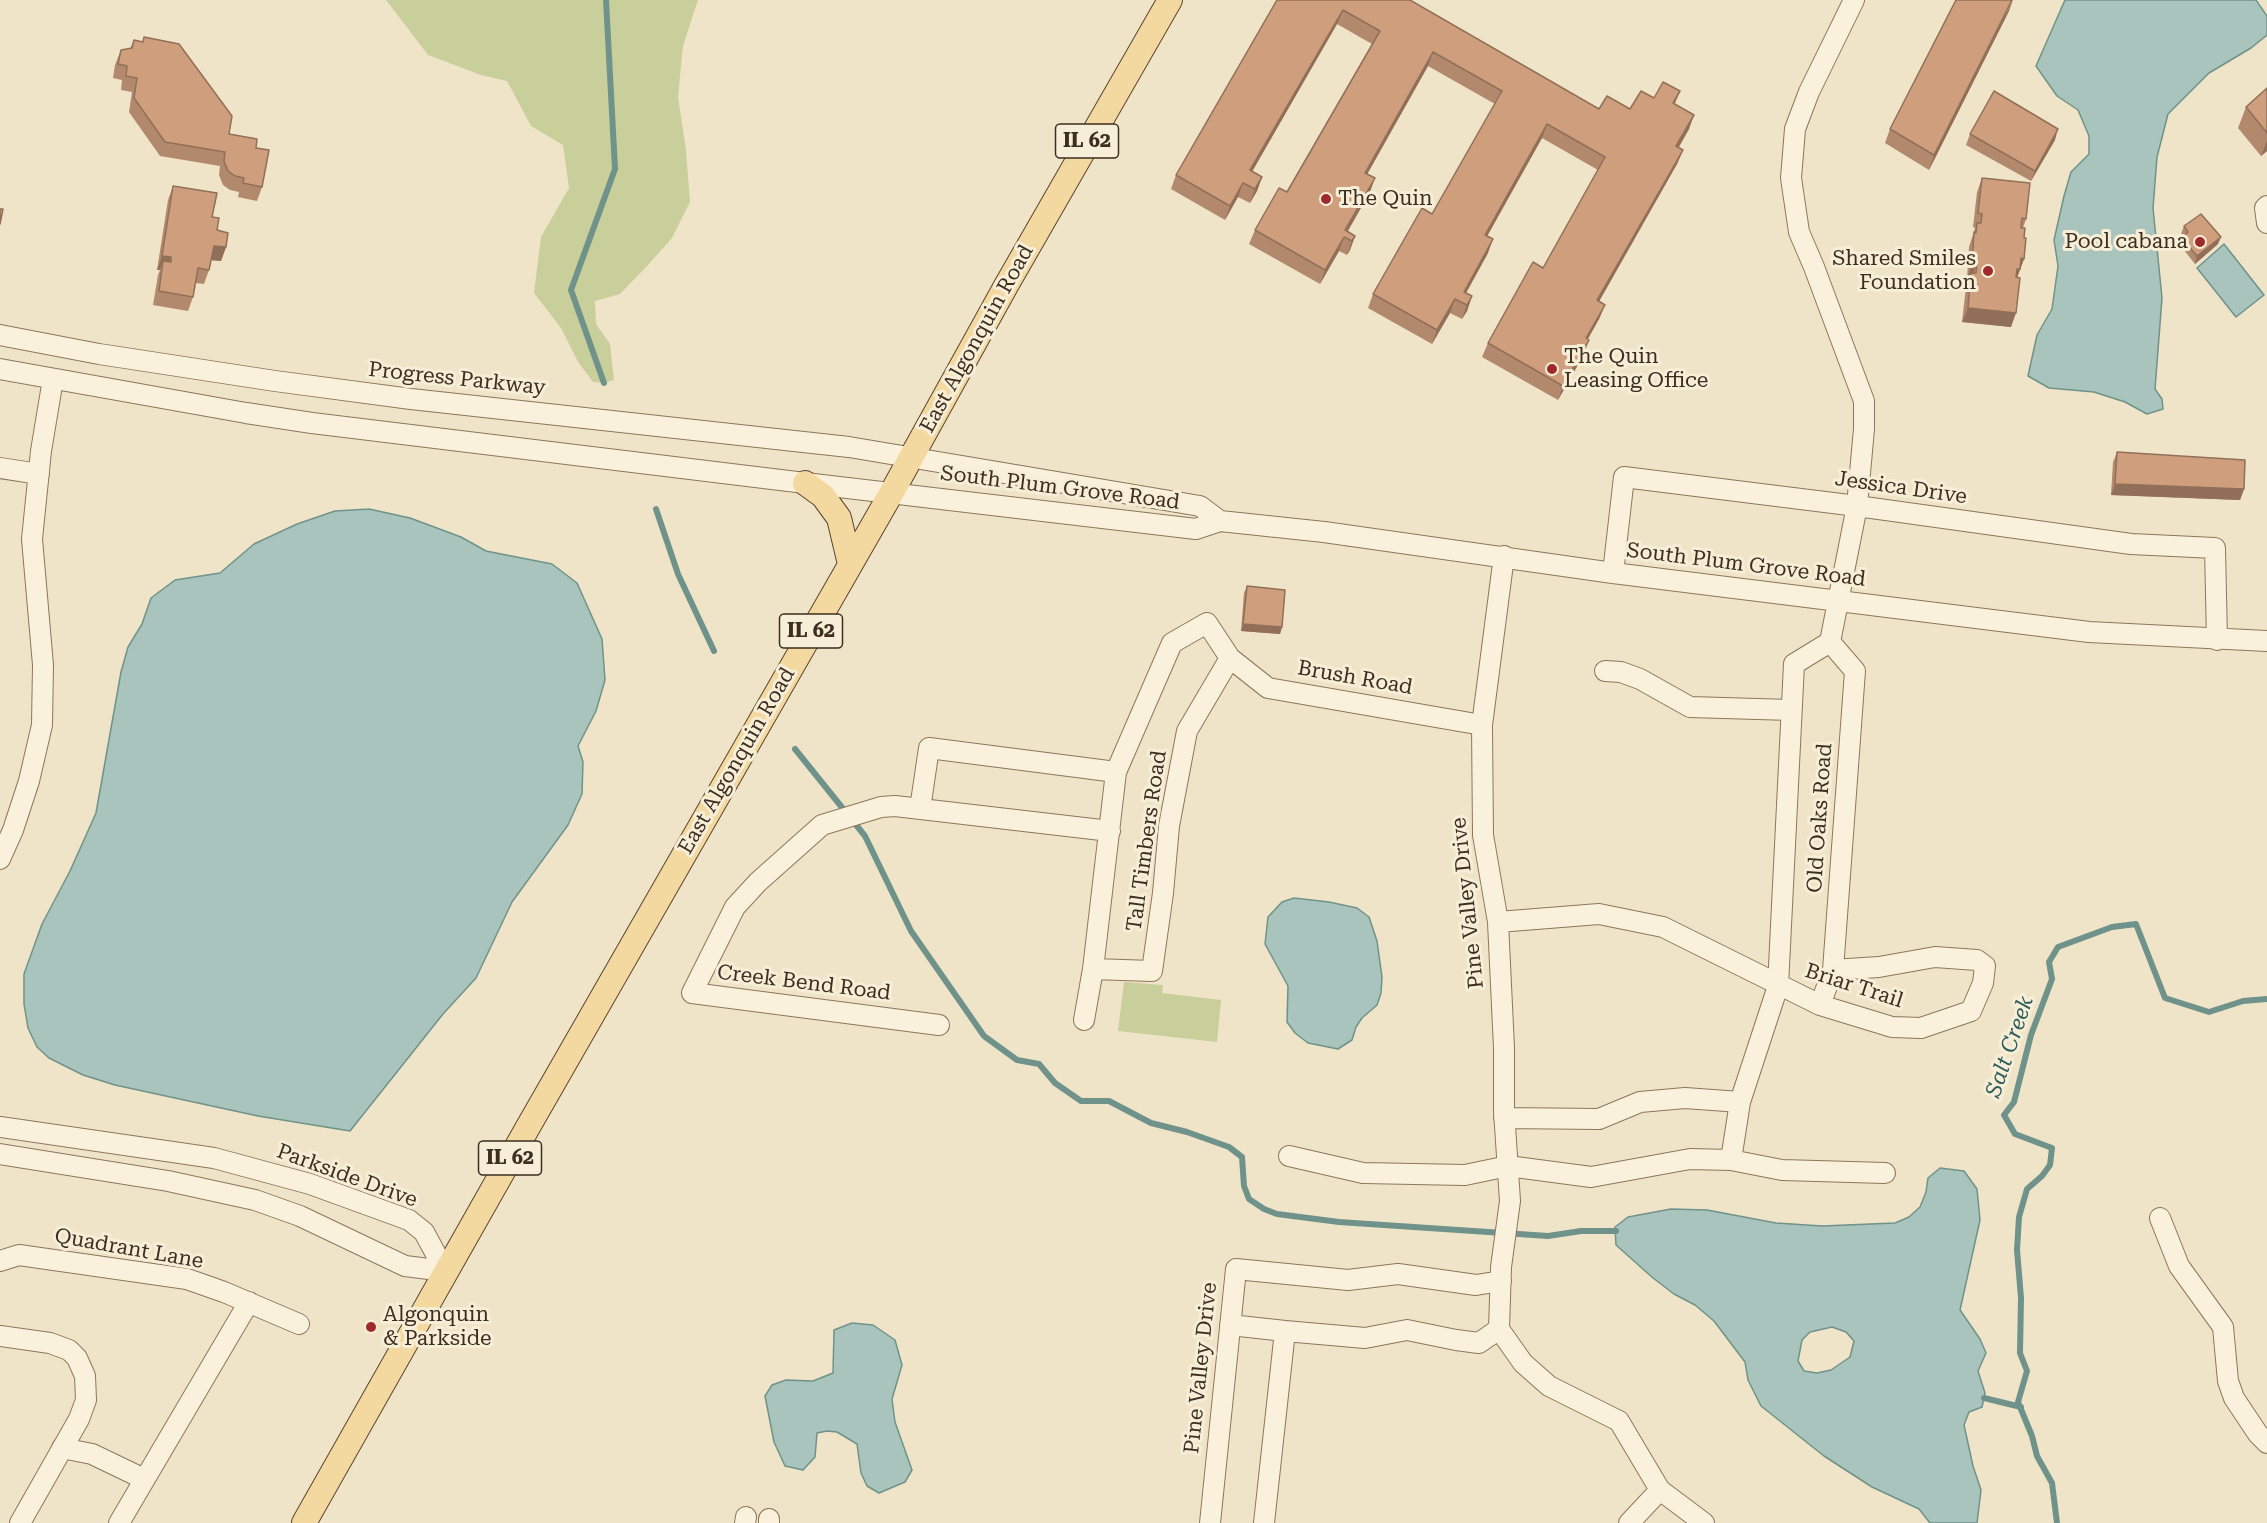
<!DOCTYPE html>
<html>
<head>
<meta charset="utf-8">
<style>
	body { margin:0 }
	canvas { display:block; background:#f0e4c8 }
</style>
</head>
<body>
<canvas width="2267" height="1523"></canvas>
<script>
const c = document.querySelector('canvas').getContext('2d');
c.lineJoin = 'round';
function fillPath(path, color) {
  c.fillStyle = color;
  c.fill(path, 'evenodd');
}
function shape(rows) {
  const path = new Path2D();
  for (const r of rows) {
    path.moveTo(r[0], r[1]);
    for (let i = 2; i < r.length; i += 2) path.lineTo(r[i], r[i + 1]);
  }
  return path;
}
function trace(path, color, width, dash) {
  c.strokeStyle = color;
  c.lineWidth = width;
  c.lineCap = dash ? 'butt' : 'round';
  c.setLineDash(dash || []);
  c.stroke(path);
}
function label(font, color, halo, rows, align = 'center') {
  c.font = font + ' "Roboto Serif",serif';
  c.lineWidth = 6;
  c.setLineDash([]);
  c.textBaseline = 'middle';
  c.strokeStyle = halo;
  c.fillStyle = color;
  for (const [text, x, y, turn = 0] of rows) {
    c.save();
    c.translate(x, y);
    c.rotate((+turn || 0) * Math.PI / 180);
    c.textAlign = isNaN(turn) ? turn : align;
    if (halo) c.strokeText(text, 0, 0);
    c.fillText(text, 0, 0);
    c.restore();
  }
}
fillPath(shape([
	[386,0,698,0,683,46,678,97,686,150,690,202,672,238,647,266,620,294,595,301,596,324,610,344,614,380,604,383,593,382,578,362,561,328,534,293,541,237,569,188,563,145,531,126,507,81,481,75,428,55],
	[1124,982,1163,985,1162,993,1221,1000,1217,1042,1118,1031]
]), '#c9cf9b');
const water = shape([
	[2065,0,2256,0,2267,16,2267,35,2251,48,2209,73,2168,114,2157,157,2153,208,2162,298,2155,389,2162,399,2163,409,2147,414,2125,402,2094,392,2049,388,2028,376,2037,335,2052,309,2058,266,2054,240,2064,196,2071,172,2089,154,2089,136,2078,110,2057,96,2036,66,2065,0],
	[2224,244,2264,295,2236,317,2197,268,2224,244],
	[369,509,410,518,461,537,486,551,552,564,577,583,602,639,605,680,596,711,578,746,583,762,582,794,568,825,512,902,476,978,443,1014,350,1131,258,1116,115,1085,83,1075,49,1058,37,1047,28,1028,24,1004,24,974,42,924,70,871,96,813,121,672,128,647,142,624,151,598,175,580,220,573,254,544,297,524,335,511,369,509],
	[1294,898,1329,902,1357,908,1369,917,1377,941,1382,977,1381,993,1377,1005,1362,1018,1356,1027,1352,1040,1338,1049,1308,1043,1295,1033,1287,1022,1288,986,1265,944,1268,917,1282,902,1294,898],
	[1940,1168,1964,1171,1977,1189,1980,1220,1960,1310,1980,1339,1986,1353,1978,1371,1985,1393,1982,1407,1969,1412,1964,1425,1973,1466,1981,1490,1977,1523,1930,1523,1919,1509,1872,1487,1824,1456,1761,1406,1748,1380,1745,1362,1714,1321,1695,1305,1674,1294,1653,1278,1616,1245,1615,1227,1628,1217,1671,1209,1707,1210,1776,1223,1822,1226,1895,1223,1909,1217,1920,1207,1926,1192,1928,1178,1940,1168],
	[1832,1327,1846,1332,1854,1341,1850,1357,1831,1370,1817,1373,1804,1371,1798,1361,1802,1340,1810,1332,1832,1327],
	[852,1323,873,1325,895,1340,902,1365,892,1399,895,1422,912,1470,905,1482,879,1493,867,1486,861,1473,857,1444,837,1432,827,1431,817,1433,815,1457,803,1470,785,1466,774,1442,765,1396,772,1385,786,1380,813,1381,833,1373,834,1330,852,1323]
]);
fillPath(water, '#a9c4bc');
trace(water, '#6f938a', 1.5);
trace(shape([
	[604,383,571,290,615,169,606,0],
	[656,509,678,574,714,651],
	[795,749,865,836,911,931,984,1036,1017,1060,1039,1064,1055,1083,1081,1101,1109,1101,1151,1123,1187,1132,1229,1147,1242,1157,1244,1186,1249,1199,1264,1209,1277,1214,1339,1222,1548,1236,1581,1231,1616,1231],
	[1984,1398,2021,1407],
	[2057,1523,2052,1483,2037,1456,2032,1436,2018,1402,2027,1371,2020,1353,2021,1298,2017,1250,2019,1217,2027,1189,2042,1176,2050,1165,2052,1148,2015,1134,2004,1115,2014,1102,2031,1035,2052,979,2049,962,2058,947,2112,927,2136,924,2165,998,2209,1012,2243,1001,2267,999]
]), '#6f938a', 6);
const minor = shape([
	[2267,206,2265,208,2267,223],
	[0,335,99,354,275,381,411,399,849,447,1200,506,1220,521],
	[0,369,246,413,312,423,805,483,1196,529,1220,521,1324,532,1613,573,2089,632,2267,641],
	[0,468,39,474],
	[1613,573,1624,477,1857,506,2131,544,2215,548,2217,640],
	[1230,658,1268,688,1482,725],
	[1605,671,1621,672,1640,679,1690,707,1791,710],
	[920,809,929,748,1116,772],
	[0,859,13,830,29,781,42,725,43,665,32,539,41,451,53,379],
	[1498,922,1599,914,1663,927,1820,1005,1892,1027,1921,1028,1971,1011,1983,983,1985,966,1977,960,1935,957,1879,967,1833,970],
	[1820,1005,1833,970,1855,671,1830,642],
	[1084,1020,1093,969,1116,772,1172,643,1207,623,1230,658,1187,731,1169,826,1163,893,1152,971,1093,969],
	[939,1025,692,993,735,907,758,882,822,825,881,807,895,806,1110,831],
	[1504,1118,1599,1119,1640,1102,1685,1098,1740,1102],
	[0,1127,214,1158,310,1184,409,1220,424,1232,445,1271],
	[0,1154,168,1181,255,1200,300,1216,405,1266,445,1271],
	[1289,1156,1363,1173,1465,1175,1508,1166,1591,1177,1690,1159,1731,1160,1782,1170,1885,1173],
	[1731,1160,1740,1102,1778,986,1794,664,1830,642,1857,506,1864,429,1864,401,1814,267,1799,232,1791,178,1795,129,1809,92,1854,0],
	[2160,1218,2179,1266,2223,1327,2228,1381,2234,1398,2258,1434,2267,1443],
	[0,1261,19,1255,187,1279,224,1292,299,1324],
	[1230,1325,1285,1331],
	[1499,1329,1501,1267,1510,1201,1504,1111,1504,1048,1498,922,1483,835,1482,725,1504,556],
	[1499,1329,1523,1363,1549,1386,1619,1421,1660,1490,1704,1523],
	[0,1336,50,1343,69,1350,77,1358,85,1376,86,1400,79,1419,20,1523],
	[62,1448,92,1454,144,1479],
	[119,1523,249,1302],
	[745,1523,746,1517],
	[769,1523,769,1519],
	[1210,1523,1236,1269,1348,1280,1398,1274,1476,1285,1501,1281],
	[1264,1523,1285,1331,1365,1338,1407,1330,1456,1340,1479,1343,1499,1329],
	[1629,1523,1660,1490]
]);
const major = shape([
	[805,483,823,496,839,518,850,564],
	[304,1523,528,1127,892,492,1007,284,1170,0]
]);
trace(minor, '#8d765c', 22);
trace(major, '#5b4430', 26);
trace(minor, '#faf1dc', 20);
trace(major, '#f3d9a0', 24);
fillPath(shape([
	[1277,0,1410,0,1599,109,1630,109,1654,98,1680,91,1675,104,1689,129,1679,147,1683,150,1677,164,1599,301,1605,305,1599,319,1588,339,1584,354,1558,400,1482,357,1488,343,1543,268,1598,170,1542,138,1487,236,1488,253,1466,293,1472,296,1467,311,1462,319,1450,313,1432,344,1368,308,1373,294,1432,214,1495,104,1428,66,1367,174,1370,192,1348,231,1355,236,1350,250,1347,255,1339,251,1320,284,1249,244,1255,230,1287,192,1372,44,1337,24,1252,171,1262,177,1257,191,1250,203,1238,197,1225,220,1171,189,1176,175],
	[2009,11,1929,170,1885,143,1890,129],
	[144,37,229,134,256,148,262,187,257,201,238,197,239,192,230,190,223,185,219,175,220,166,160,156,129,112,132,92,121,90,122,80,113,78,115,65,121,50,130,49,134,40,143,42],
	[2267,88,2267,151,2261,156,2238,128,2246,107],
	[1970,134,2055,140,2031,181,1966,145],
	[1982,178,2026,219,2023,228,2024,259,2017,278,2011,327,1962,322,1966,287,1969,278,1967,278,1969,247,1975,228,1973,227,1977,192],
	[173,186,212,217,217,230,226,247,221,261,211,260,209,270,204,284,195,283,193,297,188,311,153,305,158,275,160,270,157,270,168,200],
	[2184,226,2218,244,2195,264,2180,245,2184,237,2181,234],
	[2117,452,2244,489,2240,500,2111,495,2113,462],
	[1247,586,1282,627,1280,634,1241,631,1244,593]
]), '#b2896c');
fillPath(shape([
	[2013,0,2009,11,1929,170,1934,155],
	[1343,10,1337,24,1245,184,1250,170],
	[1433,52,1428,66,1360,187,1365,173],
	[1694,115,1689,129,1671,160,1676,146],
	[1547,124,1542,138,1480,249,1485,235],
	[2058,129,2055,140,2031,181,2035,171],
	[2267,141,2267,151,2261,156],
	[1683,150,1677,164,1592,314,1597,300],
	[1262,177,1257,191,1250,203,1255,189],
	[1375,178,1370,192,1344,237,1339,251,1320,284,1325,270,1345,230],
	[1243,183,1238,197,1225,220,1230,206],
	[1355,236,1350,250,1347,255,1352,241],
	[2221,237,2218,244,2195,264,2197,256],
	[1493,239,1488,253,1461,302,1464,292],
	[214,246,226,247,221,261,209,260],
	[162,256,171,257,166,271,163,261,160,270,157,270],
	[2021,258,2024,259,2015,283,2011,283],
	[1972,264,1977,264,1971,278,1971,273,1969,278,1967,278],
	[1472,296,1467,311,1462,319,1467,305],
	[1455,299,1450,313,1432,344,1437,330],
	[1605,305,1599,319,1580,352,1586,338],
	[1968,308,2016,313,2011,327,1962,322],
	[1589,340,1584,354,1558,400,1563,386],
	[2115,484,2244,489,2240,500,2111,495],
	[1243,624,1282,627,1280,634,1241,631]
]), '#916f58');
const building = shape([
	[1277,0,1410,0,1599,109,1607,96,1630,109,1641,91,1654,98,1663,82,1680,91,1673,103,1694,115,1676,146,1683,150,1597,300,1605,305,1586,338,1589,340,1563,386,1488,343,1533,262,1543,268,1605,157,1547,124,1485,235,1493,239,1464,292,1472,296,1467,305,1455,299,1437,330,1373,294,1422,208,1432,214,1502,91,1433,52,1365,173,1375,178,1345,230,1355,236,1352,241,1344,237,1325,270,1255,230,1279,188,1287,192,1380,31,1343,10,1250,170,1262,177,1255,189,1243,183,1230,206,1176,175,1277,0],
	[1956,0,2012,0,1934,155,1890,129,1956,0],
	[144,37,179,44,232,116,229,134,257,139,256,148,269,150,262,187,243,183,244,178,235,176,228,171,224,161,225,152,165,142,134,98,137,78,126,76,127,66,118,64,121,50,132,48,134,40,143,42,144,37],
	[2267,88,2267,133,2246,107,2267,88],
	[1994,91,2058,129,2035,171,1970,134,1994,91],
	[1982,178,2030,183,2026,219,2022,218,2021,228,2025,228,2024,238,2026,238,2024,259,2021,258,2020,269,2017,269,2016,277,2020,278,2016,313,1968,308,1971,273,1976,273,1977,264,1972,264,1974,232,1976,233,1977,223,1981,223,1982,214,1978,213,1982,178],
	[173,186,217,193,212,217,219,218,217,230,228,233,226,247,214,246,209,270,198,268,193,297,159,291,163,261,171,262,171,257,162,256,173,186],
	[0,209,3,209,0,224,0,209],
	[2201,214,2221,237,2197,256,2182,238,2188,232,2184,226,2201,214],
	[2117,452,2245,460,2244,489,2115,484,2117,452],
	[1247,586,1285,590,1282,627,1243,624,1247,586]
]);
fillPath(building, '#cf9f7d');
trace(building, '#916f58', 1.5);
for (const [x, y, r, color] of [
	[1326,199,6,"#9e2a2b"],
	[2200,242,6,"#9e2a2b"],
	[1988,271,6,"#9e2a2b"],
	[1552,369,6,"#9e2a2b"],
	[371,1327,6,"#9e2a2b"]
]) {
  const dot = new Path2D();
  dot.arc(x, y, r, 0, 2 * Math.PI);
  c.fillStyle = color;
  c.fill(dot);
  trace(dot, '#f7eed8', 2);
}
for (const [x, y, w] of [
	[1087,141,63],
	[811,631,63],
	[510,1158,63]
]) {
  const box = new Path2D();
  box.roundRect(x - w / 2, y - 17, w, 34, 4.5);
  c.fillStyle = '#f7eed8';
  c.fill(box);
  trace(box, '#3d2e20', 1.5);
}
label('bold 20px', '#3d2e20', null, [
	["IL 62",1087,141],
	["IL 62",811,631],
	["IL 62",510,1158]
]);
label('21px', '#3d2e20', '#f7eed8', [
	["The Quin",1338,199],
	["Pool cabana",2188,242,"right"],
	["Shared Smiles",1976,259,"right"],
	["Foundation",1976,283,"right"],
	["The Quin",1564,357],
	["Leasing Office",1564,381],
	["Algonquin",383,1315],
	["& Parkside",383,1339]
], 'left');
label('21px', '#3d2e20', '#f7eed8', [
	["East Algonquin Road",977,339,-61],
	["Progress Parkway",457,379,6],
	["South Plum Grove Road",1060,488,7],
	["Jessica Drive",1901,488,8],
	["South Plum Grove Road",1746,565,7],
	["Brush Road",1355,678,10],
	["East Algonquin Road",737,761,-60],
	["Old Oaks Road",1820,818,-86],
	["Tall Timbers Road",1147,841,-82],
	["Pine Valley Drive",1468,903,-96],
	["Creek Bend Road",804,983,7],
	["Briar Trail",1854,986,18],
	["Parkside Drive",347,1176,20],
	["Quadrant Lane",129,1249,10],
	["Pine Valley Drive",1201,1368,-84]
]);
label('italic 22px', '#2f5d5a', '#f7eed8', [
	["Salt Creek",2010,1047,-71]
]);
</script>
</body>
</html>
